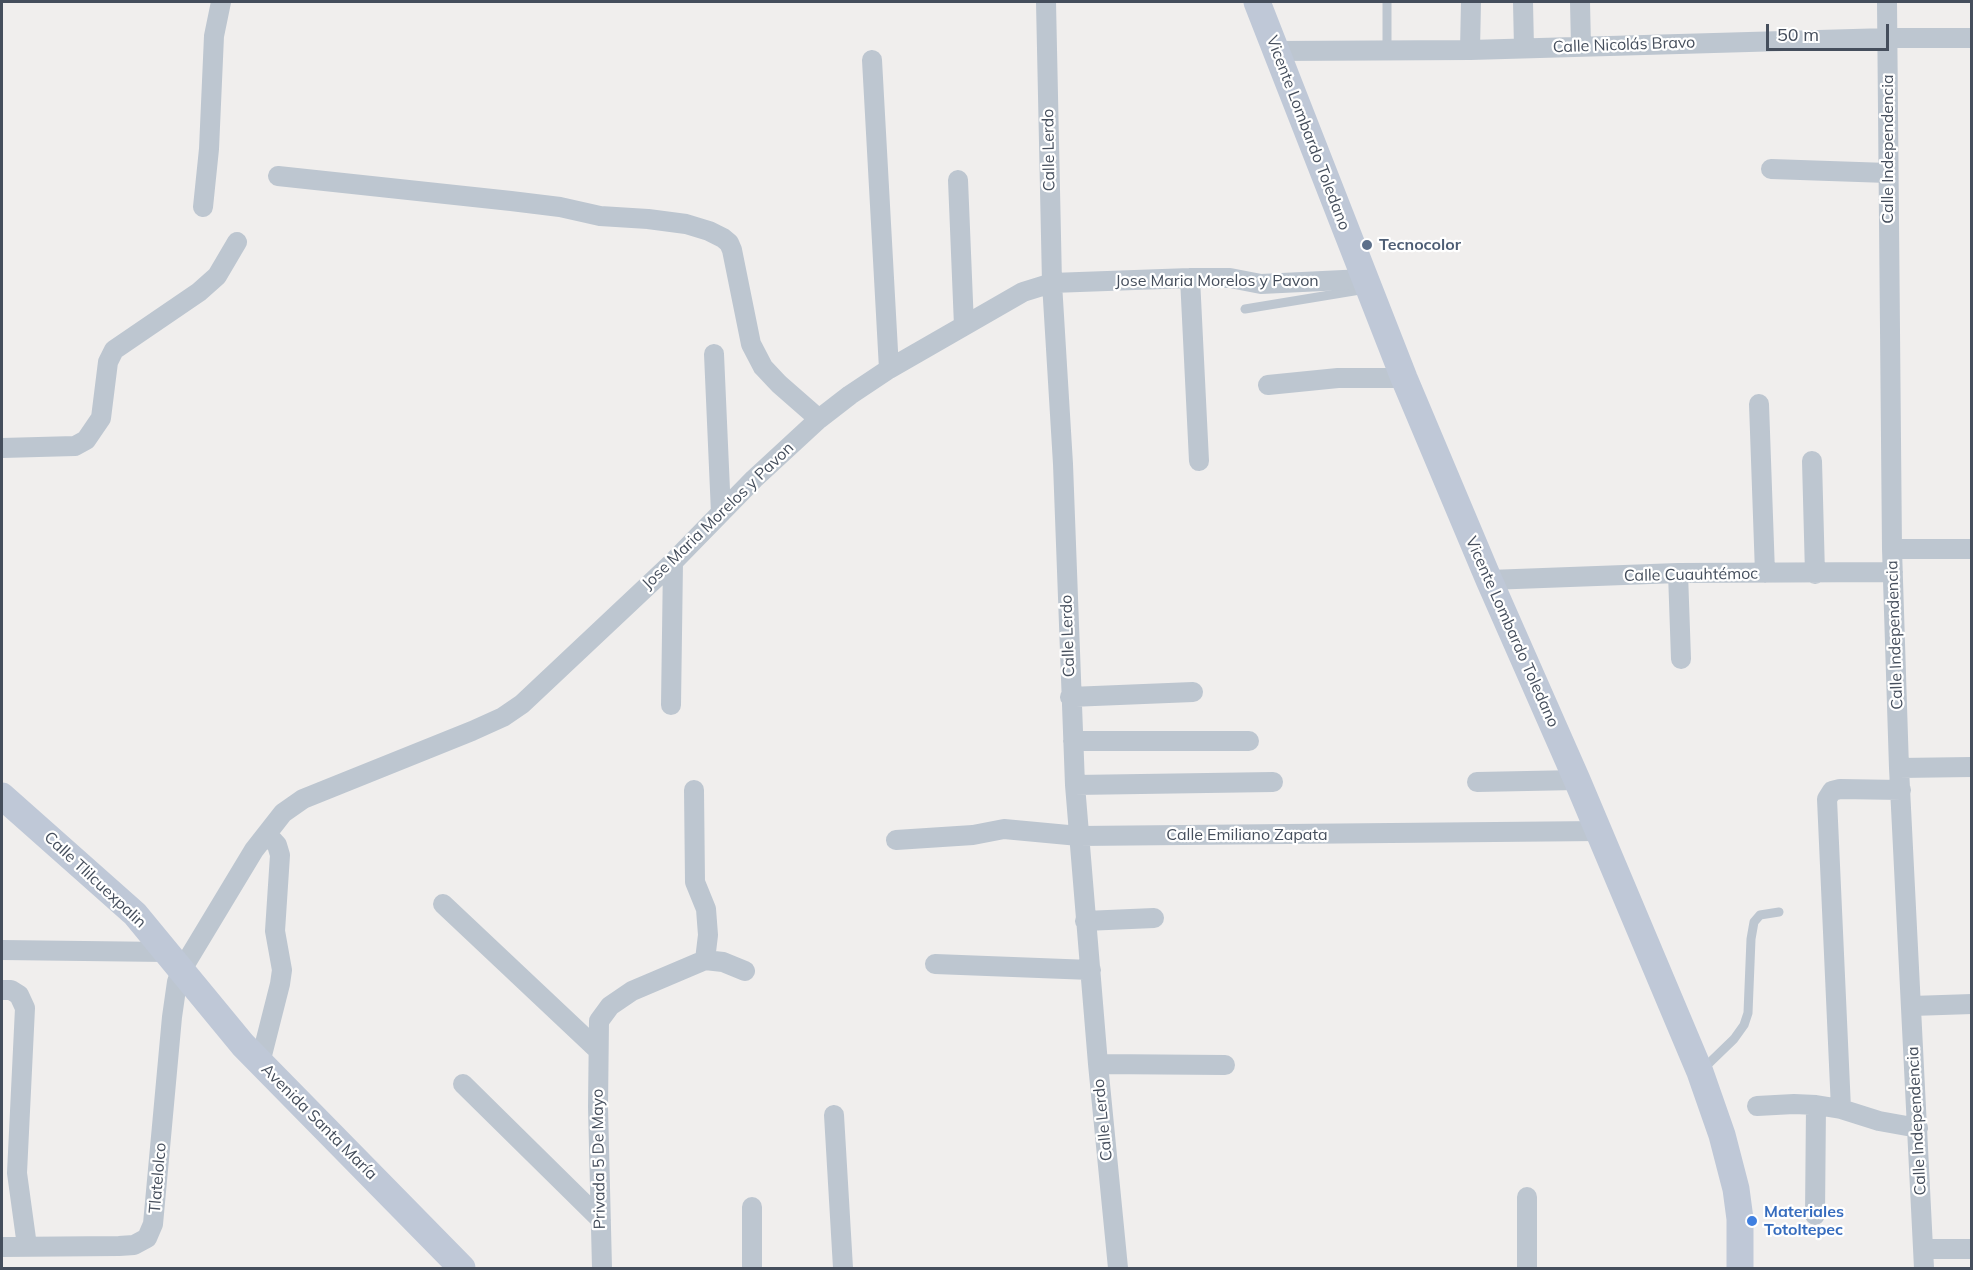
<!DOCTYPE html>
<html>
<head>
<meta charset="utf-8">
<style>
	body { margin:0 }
	#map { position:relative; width:1973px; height:1270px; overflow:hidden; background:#f0eeed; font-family:Mulish,sans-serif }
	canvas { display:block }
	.frame { position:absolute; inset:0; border:3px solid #454e5c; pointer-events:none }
	.scale { position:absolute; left:1766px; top:24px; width:123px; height:27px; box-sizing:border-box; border:3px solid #454e5c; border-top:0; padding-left:8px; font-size:18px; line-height:21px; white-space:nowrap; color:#454e5c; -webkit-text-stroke:4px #fff; paint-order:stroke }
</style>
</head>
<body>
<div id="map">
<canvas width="1973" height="1270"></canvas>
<div class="frame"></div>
<div class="scale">50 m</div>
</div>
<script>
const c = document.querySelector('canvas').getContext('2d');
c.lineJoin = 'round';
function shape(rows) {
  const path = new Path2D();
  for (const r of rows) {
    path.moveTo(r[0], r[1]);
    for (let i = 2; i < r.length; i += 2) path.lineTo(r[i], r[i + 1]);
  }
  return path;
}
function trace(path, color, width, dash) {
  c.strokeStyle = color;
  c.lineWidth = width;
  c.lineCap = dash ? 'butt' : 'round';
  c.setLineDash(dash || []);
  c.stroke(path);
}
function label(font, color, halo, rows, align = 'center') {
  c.font = font + ' Mulish,sans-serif';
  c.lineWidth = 4.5;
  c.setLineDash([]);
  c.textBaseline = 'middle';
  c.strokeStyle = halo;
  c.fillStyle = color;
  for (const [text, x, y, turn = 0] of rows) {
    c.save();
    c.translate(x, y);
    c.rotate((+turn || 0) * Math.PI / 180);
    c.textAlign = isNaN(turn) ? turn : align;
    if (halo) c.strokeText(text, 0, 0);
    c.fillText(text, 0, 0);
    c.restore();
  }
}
trace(shape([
	[1387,2,1387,50],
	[1245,309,1366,289],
	[1703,1069,1734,1039,1744,1025,1748,1013,1751,939,1754,922,1760,915,1779,912]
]), '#bdc6d0', 9);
trace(shape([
	[1046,2,1052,283,1063,464,1075,785,1098,1064,1118,1268],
	[1523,2,1524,48],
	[1580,2,1581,46],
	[1887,2,1892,549,1899,768,1924,1268],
	[1470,50,1471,2],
	[1277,51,1470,50,1888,38,1972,38],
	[872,60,889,369],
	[1771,169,1888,173],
	[278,176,511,201,560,207,600,216,648,219,686,224,709,231,723,238,729,243,732,250,751,344,763,367,779,384,819,419],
	[958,180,964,326],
	[203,207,209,149,214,36,221,2],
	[1190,278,1199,461],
	[714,354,721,513],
	[1268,385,1338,378,1404,378],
	[1759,404,1765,573],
	[2,448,75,446,86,440,101,418,108,362,114,350,199,292,217,276,237,242],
	[1812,461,1815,574],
	[1892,549,1972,549],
	[1678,573,1681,659],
	[1489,580,1678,573,1893,572],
	[1070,697,1193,692],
	[671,705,673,562],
	[1073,741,1249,741],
	[1899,768,1972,767],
	[1477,782,1577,780],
	[1075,785,1273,782],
	[694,790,695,882,706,909,708,935,705,960],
	[896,840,973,835,1004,829,1079,836,1599,831],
	[443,904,598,1050],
	[1085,921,1154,918],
	[2,950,166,952],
	[935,964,1091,970],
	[2,990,11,990,19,995,25,1008,17,1173,27,1246],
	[1912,1006,1972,1004],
	[260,1063,280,984,282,970,275,931,280,855,277,845,267,834],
	[1098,1064,1225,1065],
	[463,1084,601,1220],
	[1757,1106,1794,1104,1816,1105,1841,1109,1879,1121,1918,1128],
	[1841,1109,1827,799,1832,791,1840,789,1901,790],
	[834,1115,843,1268],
	[1815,1215,1816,1105],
	[2,1247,119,1246,134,1245,147,1238,153,1224,172,1017,177,982,181,971,254,850,283,813,303,799,472,731,503,717,522,704,673,562,754,479,819,419,850,395,889,369,1023,292,1052,283,1190,278,1230,278,1261,284,1364,279],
	[1923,1249,1972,1249],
	[602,1268,598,1107,599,1021,610,1006,632,991,705,960,723,962,745,971],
	[752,1268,752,1207],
	[1527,1268,1527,1197]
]), '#bdc6d0', 20);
trace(shape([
	[1257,2,1404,378,1489,580,1577,780,1700,1072,1722,1135,1736,1189,1740,1219,1740,1268],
	[2,796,135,914,243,1045,462,1268]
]), '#bfc8d7', 27);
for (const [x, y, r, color] of [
	[1367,245,6,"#5c6f8a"],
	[1752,1221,6,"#3f7fe0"]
]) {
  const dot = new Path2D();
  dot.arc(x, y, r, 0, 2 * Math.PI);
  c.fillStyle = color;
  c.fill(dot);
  trace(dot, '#fff', 2);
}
label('16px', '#454e5c', '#fff', [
	["Calle Nicolás Bravo",1624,45,-2],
	["Vicente Lombardo Toledano",1308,133,69],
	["Calle Independencia",1888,149,-90],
	["Calle Lerdo",1049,150,-91],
	["Jose Maria Morelos y Pavon",1217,281],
	["Jose Maria Morelos y Pavon",718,516,-44],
	["Calle Cuauhtémoc",1691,575,-1],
	["Vicente Lombardo Toledano",1512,632,66],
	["Calle Independencia",1895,635,-92],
	["Calle Lerdo",1068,636,-92],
	["Calle Emiliano Zapata",1247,835],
	["Calle Tlilcuexpalin",95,880,43],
	["Calle Lerdo",1103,1120,-96],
	["Calle Independencia",1917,1121,-93],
	["Avenida Santa María",319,1122,45],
	["Privada 5 De Mayo",599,1159,-91],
	["Tlatelolco",158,1178,-85]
]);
label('bold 16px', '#4e5e75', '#fff', [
	["Tecnocolor",1379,245]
], 'left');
label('bold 16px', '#366cbe', '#fff', [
	["Materiales",1764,1212],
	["Totoltepec",1764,1230]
], 'left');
</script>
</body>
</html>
